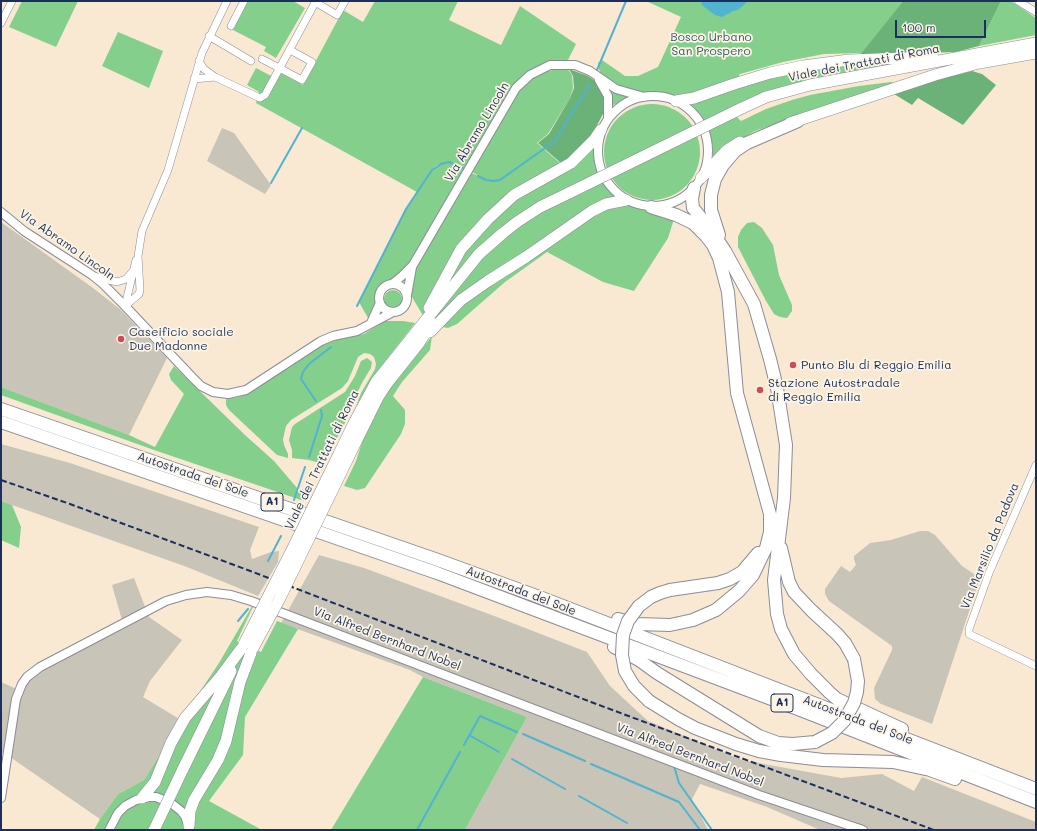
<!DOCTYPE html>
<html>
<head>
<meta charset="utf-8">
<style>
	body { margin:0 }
	#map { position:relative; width:1037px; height:831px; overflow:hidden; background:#f9e9d3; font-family:Mali,sans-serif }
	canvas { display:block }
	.frame { position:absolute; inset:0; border:2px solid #1b2f5e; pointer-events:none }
	.scale { position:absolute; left:895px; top:20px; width:91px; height:18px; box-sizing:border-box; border:2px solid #1b2f5e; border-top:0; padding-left:5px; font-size:12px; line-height:14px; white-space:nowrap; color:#1b2f5e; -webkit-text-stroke:3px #fcf5e5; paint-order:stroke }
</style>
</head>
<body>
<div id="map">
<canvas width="1037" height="831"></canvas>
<div class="frame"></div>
<div class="scale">100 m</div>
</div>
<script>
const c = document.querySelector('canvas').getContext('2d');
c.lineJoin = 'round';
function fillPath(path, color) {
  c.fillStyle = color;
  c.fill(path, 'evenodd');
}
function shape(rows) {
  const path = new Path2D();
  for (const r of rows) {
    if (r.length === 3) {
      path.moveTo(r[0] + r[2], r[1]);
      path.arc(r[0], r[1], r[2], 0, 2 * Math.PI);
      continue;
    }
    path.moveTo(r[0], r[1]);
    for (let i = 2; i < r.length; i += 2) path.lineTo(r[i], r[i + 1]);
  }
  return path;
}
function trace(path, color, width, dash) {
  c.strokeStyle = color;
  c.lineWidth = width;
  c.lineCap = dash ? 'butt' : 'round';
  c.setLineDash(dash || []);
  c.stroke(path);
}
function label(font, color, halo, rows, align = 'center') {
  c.font = font + ' Mali,sans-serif';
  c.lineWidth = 3.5;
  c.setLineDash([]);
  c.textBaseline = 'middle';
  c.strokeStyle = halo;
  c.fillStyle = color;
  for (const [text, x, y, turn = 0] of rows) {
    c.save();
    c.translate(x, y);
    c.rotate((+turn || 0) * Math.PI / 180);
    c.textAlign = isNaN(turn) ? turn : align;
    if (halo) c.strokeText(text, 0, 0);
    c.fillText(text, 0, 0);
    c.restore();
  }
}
fillPath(shape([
	[222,128,234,133,271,185,265,194,207,161],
	[1,222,93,288,121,310,167,358,129,435,1,387],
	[1,444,70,463,259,527,250,550,252,559,271,552,279,551,278,562,258,596,187,567,1,501],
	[920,531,928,531,935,535,962,566,980,578,932,724,881,704,875,699,874,688,892,650,892,646,829,601,825,594,825,589,841,566,850,572,856,565,854,559,854,556,870,543,891,540],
	[319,555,364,568,497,617,587,652,610,686,648,721,742,760,841,778,882,774,914,791,922,777,1036,822,1036,830,820,830,767,807,700,784,692,799,708,830,465,830,527,717,423,677,410,670,281,623],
	[134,578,149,617,182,640,150,681,143,697,181,720,144,780,118,794,100,819,10,757,1,752,1,682,21,691,34,676,53,662,122,620,112,585]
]), '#c8c4b8');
fillPath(shape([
	[22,1,78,1,56,47,9,27],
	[248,1,293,1,305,8,276,58,264,51,266,47,233,30],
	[375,1,458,1,449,20,501,45,520,6,576,44,567,62,544,64,529,71,521,78,516,83,466,168,458,164,449,162,437,165,431,170,426,179,431,171,441,164,449,163,454,163,464,169,410,263,391,282,386,282,377,290,375,295,375,306,373,312,368,318,359,302,406,209,417,192,256,103,259,92,247,85,256,68,277,79,281,73,303,85,343,10,363,22],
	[646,1,903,1,862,53,824,54,783,62,740,74,737,79,702,92,675,96,661,92,642,93,624,90,600,74,598,63,602,60,625,76,638,76,658,67,681,17],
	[1001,1,1011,1,1036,18,1036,35,979,46],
	[118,32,163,51,149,88,102,66],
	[875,64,885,65,881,68,804,83,735,115,741,121,766,109,792,100,810,95,859,86,891,82,894,83,755,131,724,148,713,160,713,149,710,133,705,121,700,114,691,104,754,82,789,74,838,66],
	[558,69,568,69,572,75,573,88,570,98,548,134,537,143,561,164,596,142,596,159,599,171,604,181,615,195,631,204,651,208,675,216,668,238,634,291,603,282,547,252,505,282,457,324,448,328,437,326,422,314,412,297,411,293,412,278,417,266,472,173,484,179,472,172,513,99,521,88,527,82,543,72],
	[606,87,629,96,612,106],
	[652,152,48],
	[754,222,762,228,773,245,779,275,792,305,792,311,787,318,780,317,774,314,766,301,738,247,738,237,741,230,747,223],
	[393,299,9],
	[385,321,403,321,415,323,383,364,356,406,361,393,375,369,376,364,374,357,370,354,364,353,358,357,348,381,342,388,291,420,286,426,283,439,284,445,288,454,288,458,277,455,229,410,226,405,226,399,239,397,246,394,319,347,332,341,364,334],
	[432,336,430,350,402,382,393,396,405,410,405,424,401,434,365,488,357,490,344,486,356,461,365,433,378,408,389,390],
	[367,358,372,362,371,368,363,381,352,403,348,417,323,464,309,460,292,458,292,450,289,440,292,427,295,424,345,392,355,376,361,361],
	[174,366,245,435,274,461,297,488,308,491,304,501,154,450,1,395,1,387,129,435,155,447,184,394,171,380,169,374],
	[1,501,12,505,21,527,19,548,1,540],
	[258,596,237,641,261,652,277,621,298,629,245,717,243,755,209,801,262,830,94,830,100,819,118,794,144,780,181,720,219,663],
	[423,677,527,717,465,830,331,830]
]), '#84cf8c');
fillPath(shape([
	[903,1,1001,1,979,46,956,52,860,55],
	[569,69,588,76,594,80,601,89,604,93,604,112,590,139,562,164,538,143,549,134,570,98,574,88,573,76],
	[972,71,982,74,996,85,963,125,918,98,912,105,894,94,935,80]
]), '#6bb278');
fillPath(shape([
	[701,1,748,1,738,10,733,11,722,17,715,15,707,9,702,5]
]), '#52b3d0');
trace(shape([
	[597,70,626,1],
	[478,176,486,180,493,181,500,180,555,141,590,84],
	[271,183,302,128],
	[357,306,406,209,432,170,441,164,449,162,463,168],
	[316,401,301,379,303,372,309,364,331,347],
	[309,457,322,416,321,410],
	[294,500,305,467],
	[268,561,281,536],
	[238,621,248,609],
	[523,734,585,761],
	[469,735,499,752],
	[464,745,480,716,517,732],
	[512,759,565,789],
	[591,764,679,802,700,830],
	[674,766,679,783,712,830],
	[579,796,627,823],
	[417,830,460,752]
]), '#52b3d0', 2);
const minor = shape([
	[1018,1,1036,12],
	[315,2,337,15,345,1],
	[1,23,12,1],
	[231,26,244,1],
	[209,36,251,61],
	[262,59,302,80,312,62,290,50],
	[199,61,204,69,215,77,260,98,265,95,316,1],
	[194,79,215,77],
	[93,276,117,282,126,279,132,272],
	[125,306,139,294,140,290,138,256,142,231,168,170,202,53,227,1],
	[125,306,136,260],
	[1036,465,989,573,969,629,969,634,1036,666]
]);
const tertiary = shape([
	[599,80,608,96,608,118],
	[653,151,55],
	[1,212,24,231,92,275,103,284,125,306,192,377,201,386,213,392,228,394,246,390,321,341,333,336,357,331,393,312],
	[392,284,402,276,413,265,516,88,530,75,550,65,575,65,590,71,616,89,644,97],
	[393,298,14],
	[407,295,412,267],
	[371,323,380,303],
	[1,798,16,699,22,684,27,677,40,667,166,601,186,595,207,592,231,595,251,601,759,795,863,830],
	[109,830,118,813,125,806,136,800,149,797,156,797,171,803,181,811,185,816,188,825]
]);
const trunk = shape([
	[968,65,1036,53],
	[676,101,694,98,734,84,770,73,803,66,849,60,933,57],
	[740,109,766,97,810,85,1036,43],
	[790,123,935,75,975,64],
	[701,178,726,151,740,142],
	[429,308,461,249,488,219,514,195,571,163,594,140,601,130],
	[430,332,461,300,488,281,526,257,592,211,606,204,626,200],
	[339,454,354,423,376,382,479,254,503,233,517,222,540,207,571,192],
	[348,458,378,397,388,382,419,343,432,323],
	[182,771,231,671],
	[142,798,155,782,171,743,185,718,221,676,241,649],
	[189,826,190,811,194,800,218,760,226,741,240,682,251,653]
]);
const motorway = shape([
	[694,188,692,199,693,208,711,230,725,251,754,304,770,359,777,388,786,445,784,498,774,580,777,614,781,629,794,654,811,674,830,693,837,699,902,729],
	[719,235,711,210,711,195,715,179,723,165,735,151,747,143,798,121],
	[1,409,438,560,542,598,1036,789],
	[1,422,437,573,795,708,1036,802],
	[781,548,789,582,794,592,811,610,837,634,845,643,854,659],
	[670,590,718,583,730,579,742,572,758,553],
	[618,619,637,624,670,625,693,620,716,610,739,591,753,575,766,548,770,532,770,514,737,393,728,292,719,258,713,245,706,236,693,223,676,215,651,207],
	[614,647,639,660,657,673,759,736,778,743,793,744,815,742],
	[649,701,678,719,695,728,736,744,759,751,781,755,823,760,893,762,930,770,955,779]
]);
trace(minor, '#8a8c98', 8);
trace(tertiary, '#8a8c98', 10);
trace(trunk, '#8a8c98', 12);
trace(motorway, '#8a8c98', 14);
trace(minor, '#fff', 7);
trace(tertiary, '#fff', 8);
trace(trunk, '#fff', 11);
trace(motorway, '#fff', 12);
trace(shape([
	[1,480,70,504,253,572,591,702,934,830]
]), '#1b2f5e', 2, [6, 3]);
const trunkBridge = shape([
	[571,192,740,109],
	[244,644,293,548,339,454],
	[253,648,279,600,348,458],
	[154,830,182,771]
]);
const motorwayBridge = shape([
	[649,701,634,686,625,671,622,655,623,635,628,621,639,606,651,597,660,593,670,590],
	[815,742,832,733,844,721,854,703,857,692,858,681,854,659]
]);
trace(trunkBridge, '#8a8c98', 12, []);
trace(motorwayBridge, '#8a8c98', 14, []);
trace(trunkBridge, '#fff', 11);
trace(motorwayBridge, '#fff', 12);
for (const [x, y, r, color] of [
	[121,339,4,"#d1495b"],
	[793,365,4,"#d1495b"],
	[760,390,4,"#d1495b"]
]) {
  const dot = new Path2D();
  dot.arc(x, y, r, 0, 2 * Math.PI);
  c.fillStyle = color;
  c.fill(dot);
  trace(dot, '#fcf5e5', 1.5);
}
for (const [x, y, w] of [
	[272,502,22],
	[782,703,22]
]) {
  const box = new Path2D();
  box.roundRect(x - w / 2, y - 9, w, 18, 3);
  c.fillStyle = '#fcf5e5';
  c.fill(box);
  trace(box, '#1b2f5e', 1);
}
label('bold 11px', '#1b2f5e', null, [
	["A1",272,502],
	["A1",782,703]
]);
label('12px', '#35576a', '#fcf5e5', [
	["Bosco Urbano",711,37],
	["San Prospero",711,51]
]);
label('12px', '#1b2f5e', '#fcf5e5', [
	["Viale dei Trattati di Roma",864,63,-11],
	["Via Abramo Lincoln",477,132,-59],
	["Via Abramo Lincoln",67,245,35],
	["Viale dei Trattati di Roma",322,460,-64],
	["Autostrada del Sole",193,475,19],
	["Via Marsilio da Padova",990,546,-68],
	["Autostrada del Sole",521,591,21],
	["Via Alfred Bernhard Nobel",387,639,21],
	["Autostrada del Sole",858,720,21],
	["Via Alfred Bernhard Nobel",690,755,21]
]);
label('12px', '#1b2f5e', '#fcf5e5', [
	["Caseificio sociale",129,332],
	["Due Madonne",129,346],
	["Punto Blu di Reggio Emilia",801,365],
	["Stazione Autostradale",768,383],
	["di Reggio Emilia",768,397]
], 'left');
</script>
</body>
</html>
